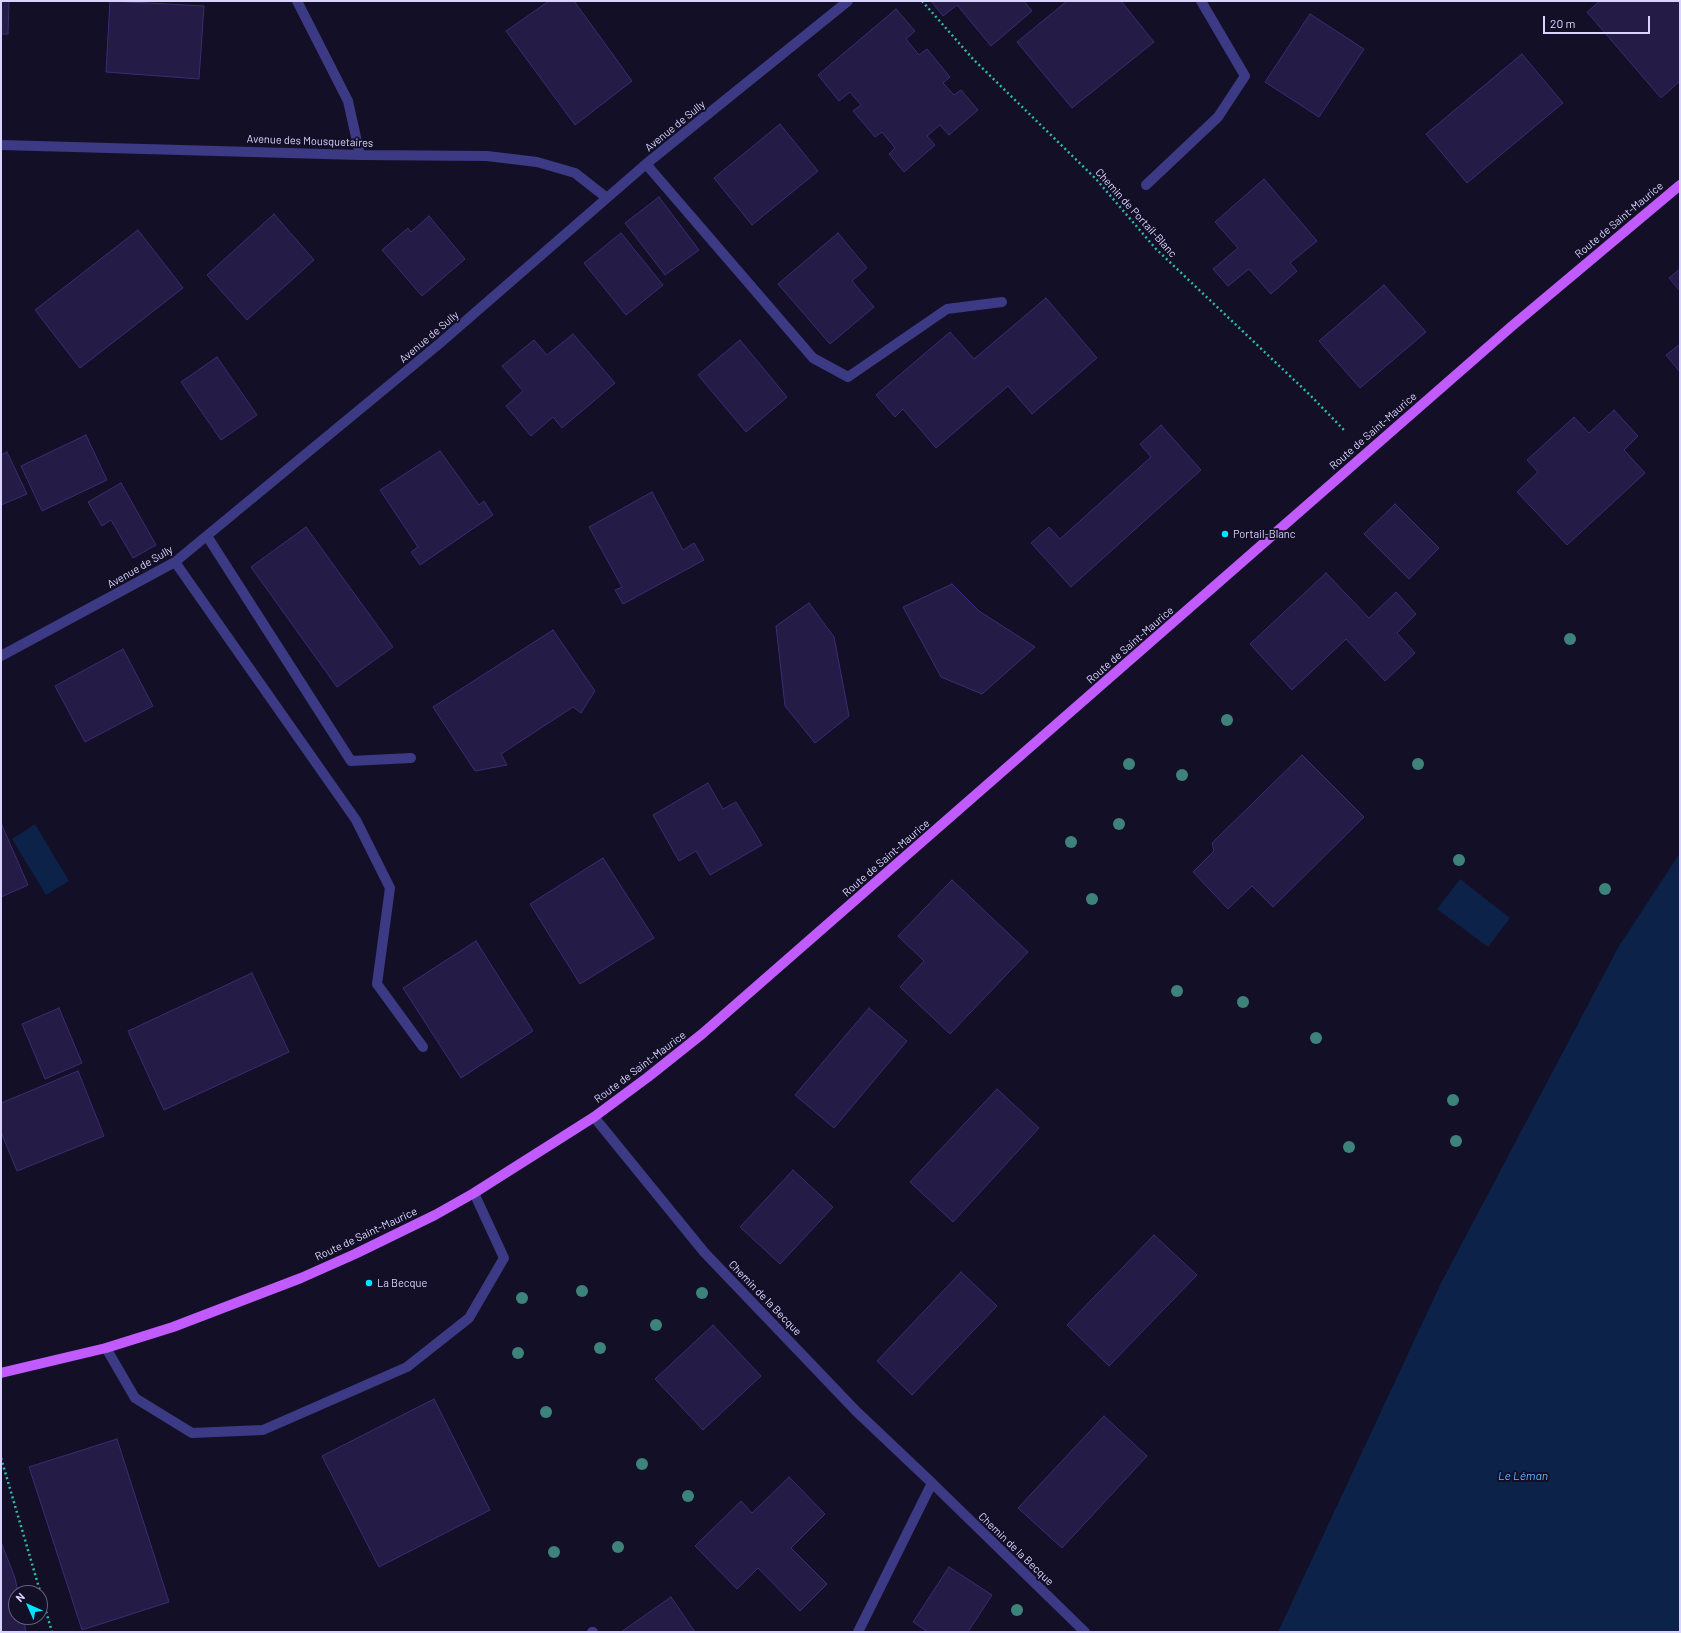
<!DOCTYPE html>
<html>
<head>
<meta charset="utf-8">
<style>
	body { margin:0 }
	#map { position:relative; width:1681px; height:1633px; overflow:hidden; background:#130f26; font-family:Barlow,sans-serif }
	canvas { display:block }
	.frame { position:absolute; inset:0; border:2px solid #d9d4ff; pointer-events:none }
	.north { position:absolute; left:8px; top:1585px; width:40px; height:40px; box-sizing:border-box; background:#130f26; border:1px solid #625e7d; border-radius:50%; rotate:315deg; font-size:11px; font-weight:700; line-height:16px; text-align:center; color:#d9d4ff }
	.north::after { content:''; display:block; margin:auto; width:14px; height:18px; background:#00e5ff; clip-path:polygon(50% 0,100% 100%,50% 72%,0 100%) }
	.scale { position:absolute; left:1543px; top:16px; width:107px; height:18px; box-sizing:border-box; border:2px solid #d9d4ff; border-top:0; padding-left:5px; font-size:12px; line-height:14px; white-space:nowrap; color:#d9d4ff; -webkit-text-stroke:3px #130f26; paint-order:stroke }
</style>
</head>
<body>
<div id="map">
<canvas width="1681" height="1633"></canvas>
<div class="frame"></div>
<div class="north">N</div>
<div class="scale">20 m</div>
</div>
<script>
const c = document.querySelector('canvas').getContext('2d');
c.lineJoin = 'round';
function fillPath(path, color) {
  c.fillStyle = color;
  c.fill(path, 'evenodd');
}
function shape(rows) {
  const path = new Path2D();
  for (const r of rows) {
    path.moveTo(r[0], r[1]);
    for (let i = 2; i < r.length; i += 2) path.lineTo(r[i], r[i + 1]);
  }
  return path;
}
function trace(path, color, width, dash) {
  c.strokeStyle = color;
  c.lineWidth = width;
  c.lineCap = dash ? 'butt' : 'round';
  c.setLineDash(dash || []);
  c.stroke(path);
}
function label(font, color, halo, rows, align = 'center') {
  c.font = font + ' Barlow,sans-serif';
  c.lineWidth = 4;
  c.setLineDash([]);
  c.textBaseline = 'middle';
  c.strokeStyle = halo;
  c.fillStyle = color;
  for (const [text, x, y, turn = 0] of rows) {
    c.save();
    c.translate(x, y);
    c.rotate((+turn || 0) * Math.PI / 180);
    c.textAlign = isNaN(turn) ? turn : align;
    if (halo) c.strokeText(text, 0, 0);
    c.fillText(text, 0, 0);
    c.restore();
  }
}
fillPath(shape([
	[35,824,69,881,46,895,12,839],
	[1680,853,1680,1632,1278,1632,1441,1283,1619,946],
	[1460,879,1510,918,1488,947,1437,909]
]), '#0c2248');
const building = shape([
	[1,1,9,1,8,34,1,34,1,1],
	[110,1,204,6,199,79,106,72,110,1],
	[549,1,574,1,632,81,575,125,506,31,549,1],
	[931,1,1024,1,1032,11,991,46,957,5,943,16,931,1],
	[1067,1,1121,1,1154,42,1072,108,1017,42,1067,1],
	[1600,1,1680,1,1680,81,1661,98,1587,12,1600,1],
	[896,9,915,31,906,39,919,55,927,49,950,77,943,83,954,95,961,90,978,110,949,135,940,125,927,136,935,145,904,172,889,154,895,148,882,132,875,137,853,111,861,105,850,92,839,101,818,75,896,9],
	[1310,14,1364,49,1319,117,1265,82,1310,14],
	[1522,54,1563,103,1467,183,1426,134,1522,54],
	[780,124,818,171,752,225,714,178,780,124],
	[1264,179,1317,241,1290,263,1297,271,1271,294,1249,269,1228,286,1213,269,1238,248,1215,222,1264,179],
	[659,197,699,250,665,275,625,223,659,197],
	[274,214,314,260,247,320,207,275,274,214],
	[429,216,465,259,422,296,382,250,408,228,411,232,429,216],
	[138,230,183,288,80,368,35,310,138,230],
	[621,233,663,285,626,315,584,263,621,233],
	[838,233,867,268,852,281,874,307,830,344,778,284,838,233],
	[1680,269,1680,291,1669,278,1680,269],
	[1384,285,1426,332,1360,388,1319,341,1384,285],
	[1046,298,1097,358,1032,414,1008,386,936,448,903,409,895,417,876,395,950,332,974,359,1046,298],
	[573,334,615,383,562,428,553,417,531,436,506,406,523,391,502,366,534,340,547,355,573,334],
	[740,340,787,397,746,432,698,375,740,340],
	[1680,344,1680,372,1666,355,1680,344],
	[217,357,257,415,221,440,181,382,217,357],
	[1614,410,1638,436,1624,450,1645,473,1567,545,1517,492,1538,472,1527,460,1574,417,1589,433,1614,410],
	[1161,425,1201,470,1071,587,1031,543,1049,527,1060,539,1151,457,1140,444,1161,425],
	[86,435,107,480,42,511,21,466,86,435],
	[440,451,479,505,484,501,493,515,420,565,411,552,418,547,380,490,440,451],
	[7,452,27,494,1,505,1,455,7,452],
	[121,483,156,545,133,558,111,520,102,526,88,502,121,483],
	[652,492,683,550,694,543,704,560,623,604,615,590,622,587,589,527,652,492],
	[1395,504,1439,548,1409,579,1364,534,1395,504],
	[306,527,393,647,337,687,251,567,306,527],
	[1326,573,1369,618,1396,592,1416,614,1397,633,1415,653,1385,681,1346,639,1292,690,1250,644,1326,573],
	[952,584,979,611,1035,647,982,694,941,677,903,607,952,584],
	[809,603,834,637,849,716,815,743,785,706,776,626,809,603],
	[553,630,595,691,581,713,573,707,501,754,507,765,475,771,433,707,553,630],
	[123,649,153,706,85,742,55,686,123,649],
	[1302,755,1364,817,1273,907,1252,886,1228,909,1193,872,1214,851,1212,843,1302,755],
	[708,783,723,809,736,802,762,845,710,875,696,851,679,861,653,815,708,783],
	[1,823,28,885,1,897,1,823],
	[603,858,654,938,580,984,530,904,603,858],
	[952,880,1028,952,950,1034,900,987,924,961,898,936,952,880],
	[476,941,533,1031,461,1078,403,988,476,941],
	[252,973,289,1052,164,1110,128,1031,252,973],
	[59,1008,82,1063,45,1079,22,1024,59,1008],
	[869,1008,907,1041,834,1128,795,1095,869,1008],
	[78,1071,104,1136,17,1171,1,1132,1,1103,78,1071],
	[997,1089,1039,1128,953,1222,910,1182,997,1089],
	[793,1170,833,1207,780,1264,740,1227,793,1170],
	[1154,1235,1197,1275,1109,1366,1067,1325,1154,1235],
	[961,1272,997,1306,912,1395,877,1361,961,1272],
	[713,1325,761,1376,703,1430,655,1379,713,1325],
	[434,1399,490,1510,379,1567,322,1456,434,1399],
	[1104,1416,1147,1456,1062,1548,1018,1508,1104,1416],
	[117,1439,169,1602,82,1630,29,1467,117,1439],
	[789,1477,825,1514,791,1548,827,1584,800,1611,758,1568,737,1589,695,1546,741,1501,752,1513,789,1477],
	[1,1542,15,1578,18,1593,16,1593,16,1617,23,1617,26,1632,1,1632,1,1542],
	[949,1567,992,1595,968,1632,928,1632,913,1622,949,1567],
	[671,1597,695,1632,621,1632,671,1597]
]);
fillPath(building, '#241b47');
trace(building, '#3b2d73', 1);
trace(shape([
	[922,1,973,59,1096,179,1156,249,1311,396,1344,430],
	[1,1458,52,1632]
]), '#2fb8b0', 2.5, [2, 3]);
trace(shape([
	[297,1,348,101,360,155],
	[1,145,360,155,487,156,537,162,575,173,607,198],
	[646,164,813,358,848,377,947,309,1002,302],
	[1146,185,1218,117,1245,76,1201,1],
	[207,536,351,761,411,758],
	[175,562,356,820,390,888,377,984,423,1047],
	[1,656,175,562,439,344,646,164,848,1],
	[594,1117,704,1252,856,1411,932,1483,858,1632],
	[106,1348,135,1398,192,1433,263,1430,407,1367,469,1318,504,1258,474,1193],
	[932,1483,1085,1632],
	[592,1632,593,1632]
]), '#3d3a85', 10);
trace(shape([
	[1,1373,106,1348,173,1327,301,1278,355,1254,435,1215,474,1193,594,1117,648,1077,702,1034,1512,326,1680,185]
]), '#c25bff', 10);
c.fillStyle = '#3d827b';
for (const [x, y] of [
	[1570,639],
	[1227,720],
	[1129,764],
	[1418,764],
	[1182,775],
	[1119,824],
	[1071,842],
	[1459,860],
	[1605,889],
	[1092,899],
	[1177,991],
	[1243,1002],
	[1316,1038],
	[1453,1100],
	[1456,1141],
	[1349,1147],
	[582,1291],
	[702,1293],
	[522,1298],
	[656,1325],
	[600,1348],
	[518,1353],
	[546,1412],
	[642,1464],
	[688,1496],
	[618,1547],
	[554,1552],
	[1017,1610]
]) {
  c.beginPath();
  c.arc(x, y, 6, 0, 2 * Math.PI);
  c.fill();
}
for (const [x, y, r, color] of [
	[1225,534,4,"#00e5ff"],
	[369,1283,4,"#00e5ff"]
]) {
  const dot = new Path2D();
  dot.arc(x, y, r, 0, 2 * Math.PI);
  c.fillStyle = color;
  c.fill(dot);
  trace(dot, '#130f26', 1.5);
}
label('11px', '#d9d4ff', '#130f26', [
	["Avenue de Sully",675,126,-39],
	["Avenue des Mousquetaires",310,141,2],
	["Chemin de Portail-Blanc",1136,213,48],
	["Route de Saint-Maurice",1619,220,-40],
	["Avenue de Sully",429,337,-40],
	["Route de Saint-Maurice",1373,431,-41],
	["Avenue de Sully",140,567,-30],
	["Route de Saint-Maurice",1130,645,-41],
	["Route de Saint-Maurice",886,858,-41],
	["Route de Saint-Maurice",640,1067,-37],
	["Route de Saint-Maurice",366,1234,-25],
	["Chemin de la Becque",765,1298,46],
	["Chemin de la Becque",1016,1549,44]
]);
label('11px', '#d9d4ff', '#130f26', [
	["Portail-Blanc",1233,534],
	["La Becque",377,1283]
], 'left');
label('italic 12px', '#62b6ff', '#130f26', [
	["Le Léman",1523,1476]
]);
</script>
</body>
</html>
